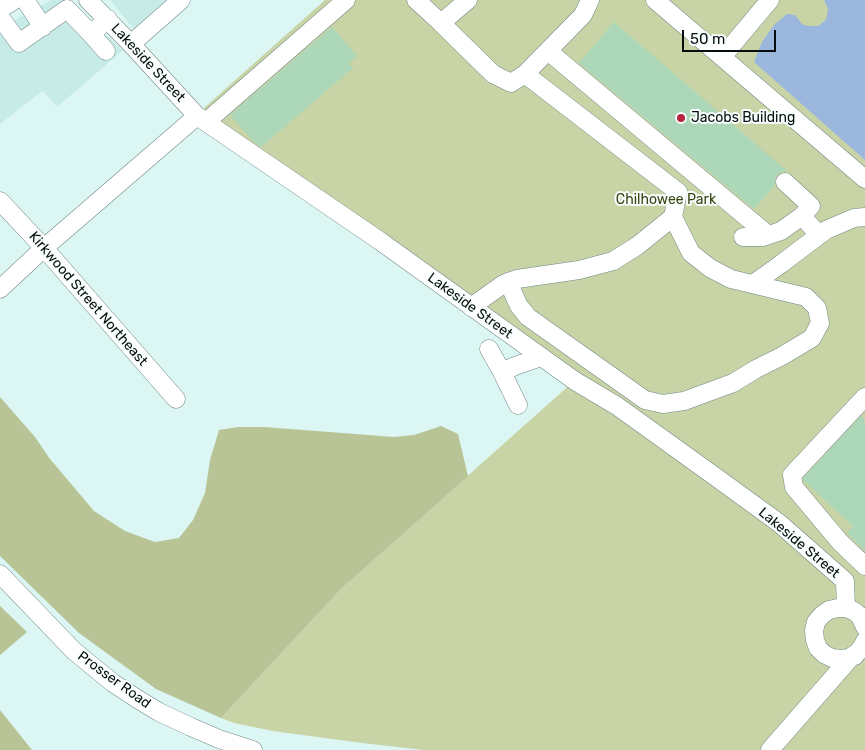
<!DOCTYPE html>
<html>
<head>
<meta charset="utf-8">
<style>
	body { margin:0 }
	#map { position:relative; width:865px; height:750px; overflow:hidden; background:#dbf6f3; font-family:Rubik,sans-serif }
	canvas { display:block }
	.scale { position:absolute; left:682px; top:30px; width:94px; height:22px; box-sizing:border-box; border:2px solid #060f0e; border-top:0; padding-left:6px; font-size:15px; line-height:18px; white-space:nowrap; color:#060f0e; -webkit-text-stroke:4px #f8fefd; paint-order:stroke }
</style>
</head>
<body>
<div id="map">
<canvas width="865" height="750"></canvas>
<div class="scale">50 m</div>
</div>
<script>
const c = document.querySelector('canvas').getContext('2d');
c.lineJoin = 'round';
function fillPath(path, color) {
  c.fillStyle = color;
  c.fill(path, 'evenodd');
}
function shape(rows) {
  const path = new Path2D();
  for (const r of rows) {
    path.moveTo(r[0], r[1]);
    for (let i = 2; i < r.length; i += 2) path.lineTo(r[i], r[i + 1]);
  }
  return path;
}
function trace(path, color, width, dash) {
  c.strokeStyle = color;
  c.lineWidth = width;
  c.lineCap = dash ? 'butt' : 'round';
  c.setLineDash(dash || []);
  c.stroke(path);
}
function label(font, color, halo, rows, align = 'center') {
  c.font = font + ' Rubik,sans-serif';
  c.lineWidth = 4;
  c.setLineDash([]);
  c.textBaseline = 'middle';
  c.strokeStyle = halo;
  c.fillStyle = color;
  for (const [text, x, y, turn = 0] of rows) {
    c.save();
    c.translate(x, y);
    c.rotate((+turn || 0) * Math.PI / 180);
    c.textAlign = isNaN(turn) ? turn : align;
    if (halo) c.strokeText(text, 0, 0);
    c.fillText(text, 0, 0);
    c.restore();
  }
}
fillPath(shape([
	[52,0,65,0,74,6,90,21,123,50,57,107,42,91,0,124,0,30,28,12],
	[110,0,168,0,139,26,133,28]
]), '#c7ece8');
fillPath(shape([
	[325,0,865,0,865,750,424,750,362,743,273,731,234,723,221,718,341,589,574,381,206,123,204,108]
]), '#c8d4a5');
fillPath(shape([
	[0,397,35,437,50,459,94,511,125,531,155,542,179,538,193,520,205,493,210,460,219,430,238,427,264,427,394,437,414,435,441,426,458,434,468,476,341,589,221,718,156,689,79,633,0,556],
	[0,606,27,632,0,655],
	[0,710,32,750,0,750]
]), '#b8c496');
fillPath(shape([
	[824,0,865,0,865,160,754,62,762,42,774,25,787,14,795,15,802,24,808,26,818,26,826,20,828,9]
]), '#9bb7de');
fillPath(shape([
	[614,22,787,171,781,172,777,175,775,180,775,185,754,209,579,63],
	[332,27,357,56,349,63,353,68,261,147,254,142,230,115],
	[861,416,865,420,865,551,847,533,853,526,804,481,803,478]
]), '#acd8b9');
const minor = shape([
	[25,0,43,27],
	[88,0,131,44,197,116,380,241,575,381,617,406,713,475,779,523,845,581,846,608],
	[416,0,441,23],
	[468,0,441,23,493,74,511,83,525,74],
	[655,0,865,179],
	[0,17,19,43,67,9,91,34,108,19],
	[91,34,106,51],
	[131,44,181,0],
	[548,51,768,235],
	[722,57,770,0],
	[206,122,346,0],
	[785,182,811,206,802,216],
	[0,201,44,248,176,399],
	[743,237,763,237,781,231,802,216,819,235],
	[508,282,519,306,528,317,645,400,663,404,684,401,733,383,756,369,782,356,812,338,820,323,817,308,806,297,731,279,710,268,691,253,673,217],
	[753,284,781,264,826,230,854,218,865,217],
	[0,289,44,248,197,116],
	[471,307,502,285,508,282,517,279,579,270,613,261,637,246,673,217,678,192,525,74,583,15,590,0],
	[489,349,502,372],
	[865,397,792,475,794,487,840,542,865,566],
	[518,405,502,372,515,366,541,357],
	[0,574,74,651,113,683,139,700,159,712,191,727,219,739,253,750],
	[865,627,860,616,854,611,846,608,838,608,829,610,822,615,816,622,814,631,815,640,818,648,824,654,832,658,841,659,849,658,857,653,862,647,865,641],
	[770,750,852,656,855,656]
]);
const major = shape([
	[0,7,12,0]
]);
trace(minor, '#708885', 19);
trace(major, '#708885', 22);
trace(minor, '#fff', 18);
trace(major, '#fff', 21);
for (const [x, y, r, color] of [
	[681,118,5,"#b72541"]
]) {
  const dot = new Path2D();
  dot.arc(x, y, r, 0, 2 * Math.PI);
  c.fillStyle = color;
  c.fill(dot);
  trace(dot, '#f8fefd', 2);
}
label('14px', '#060f0e', '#f8fefd', [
	["Lakeside Street",148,63,47],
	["Kirkwood Street Northeast",88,299,49],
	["Lakeside Street",470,306,36],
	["Lakeside Street",799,543,40],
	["Prosser Road",114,680,36]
]);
label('14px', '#060f0e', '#f8fefd', [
	["Jacobs Building",691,118]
], 'left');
label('14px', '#3a4410', '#f8fefd', [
	["Chilhowee Park",666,200]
]);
</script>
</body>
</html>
